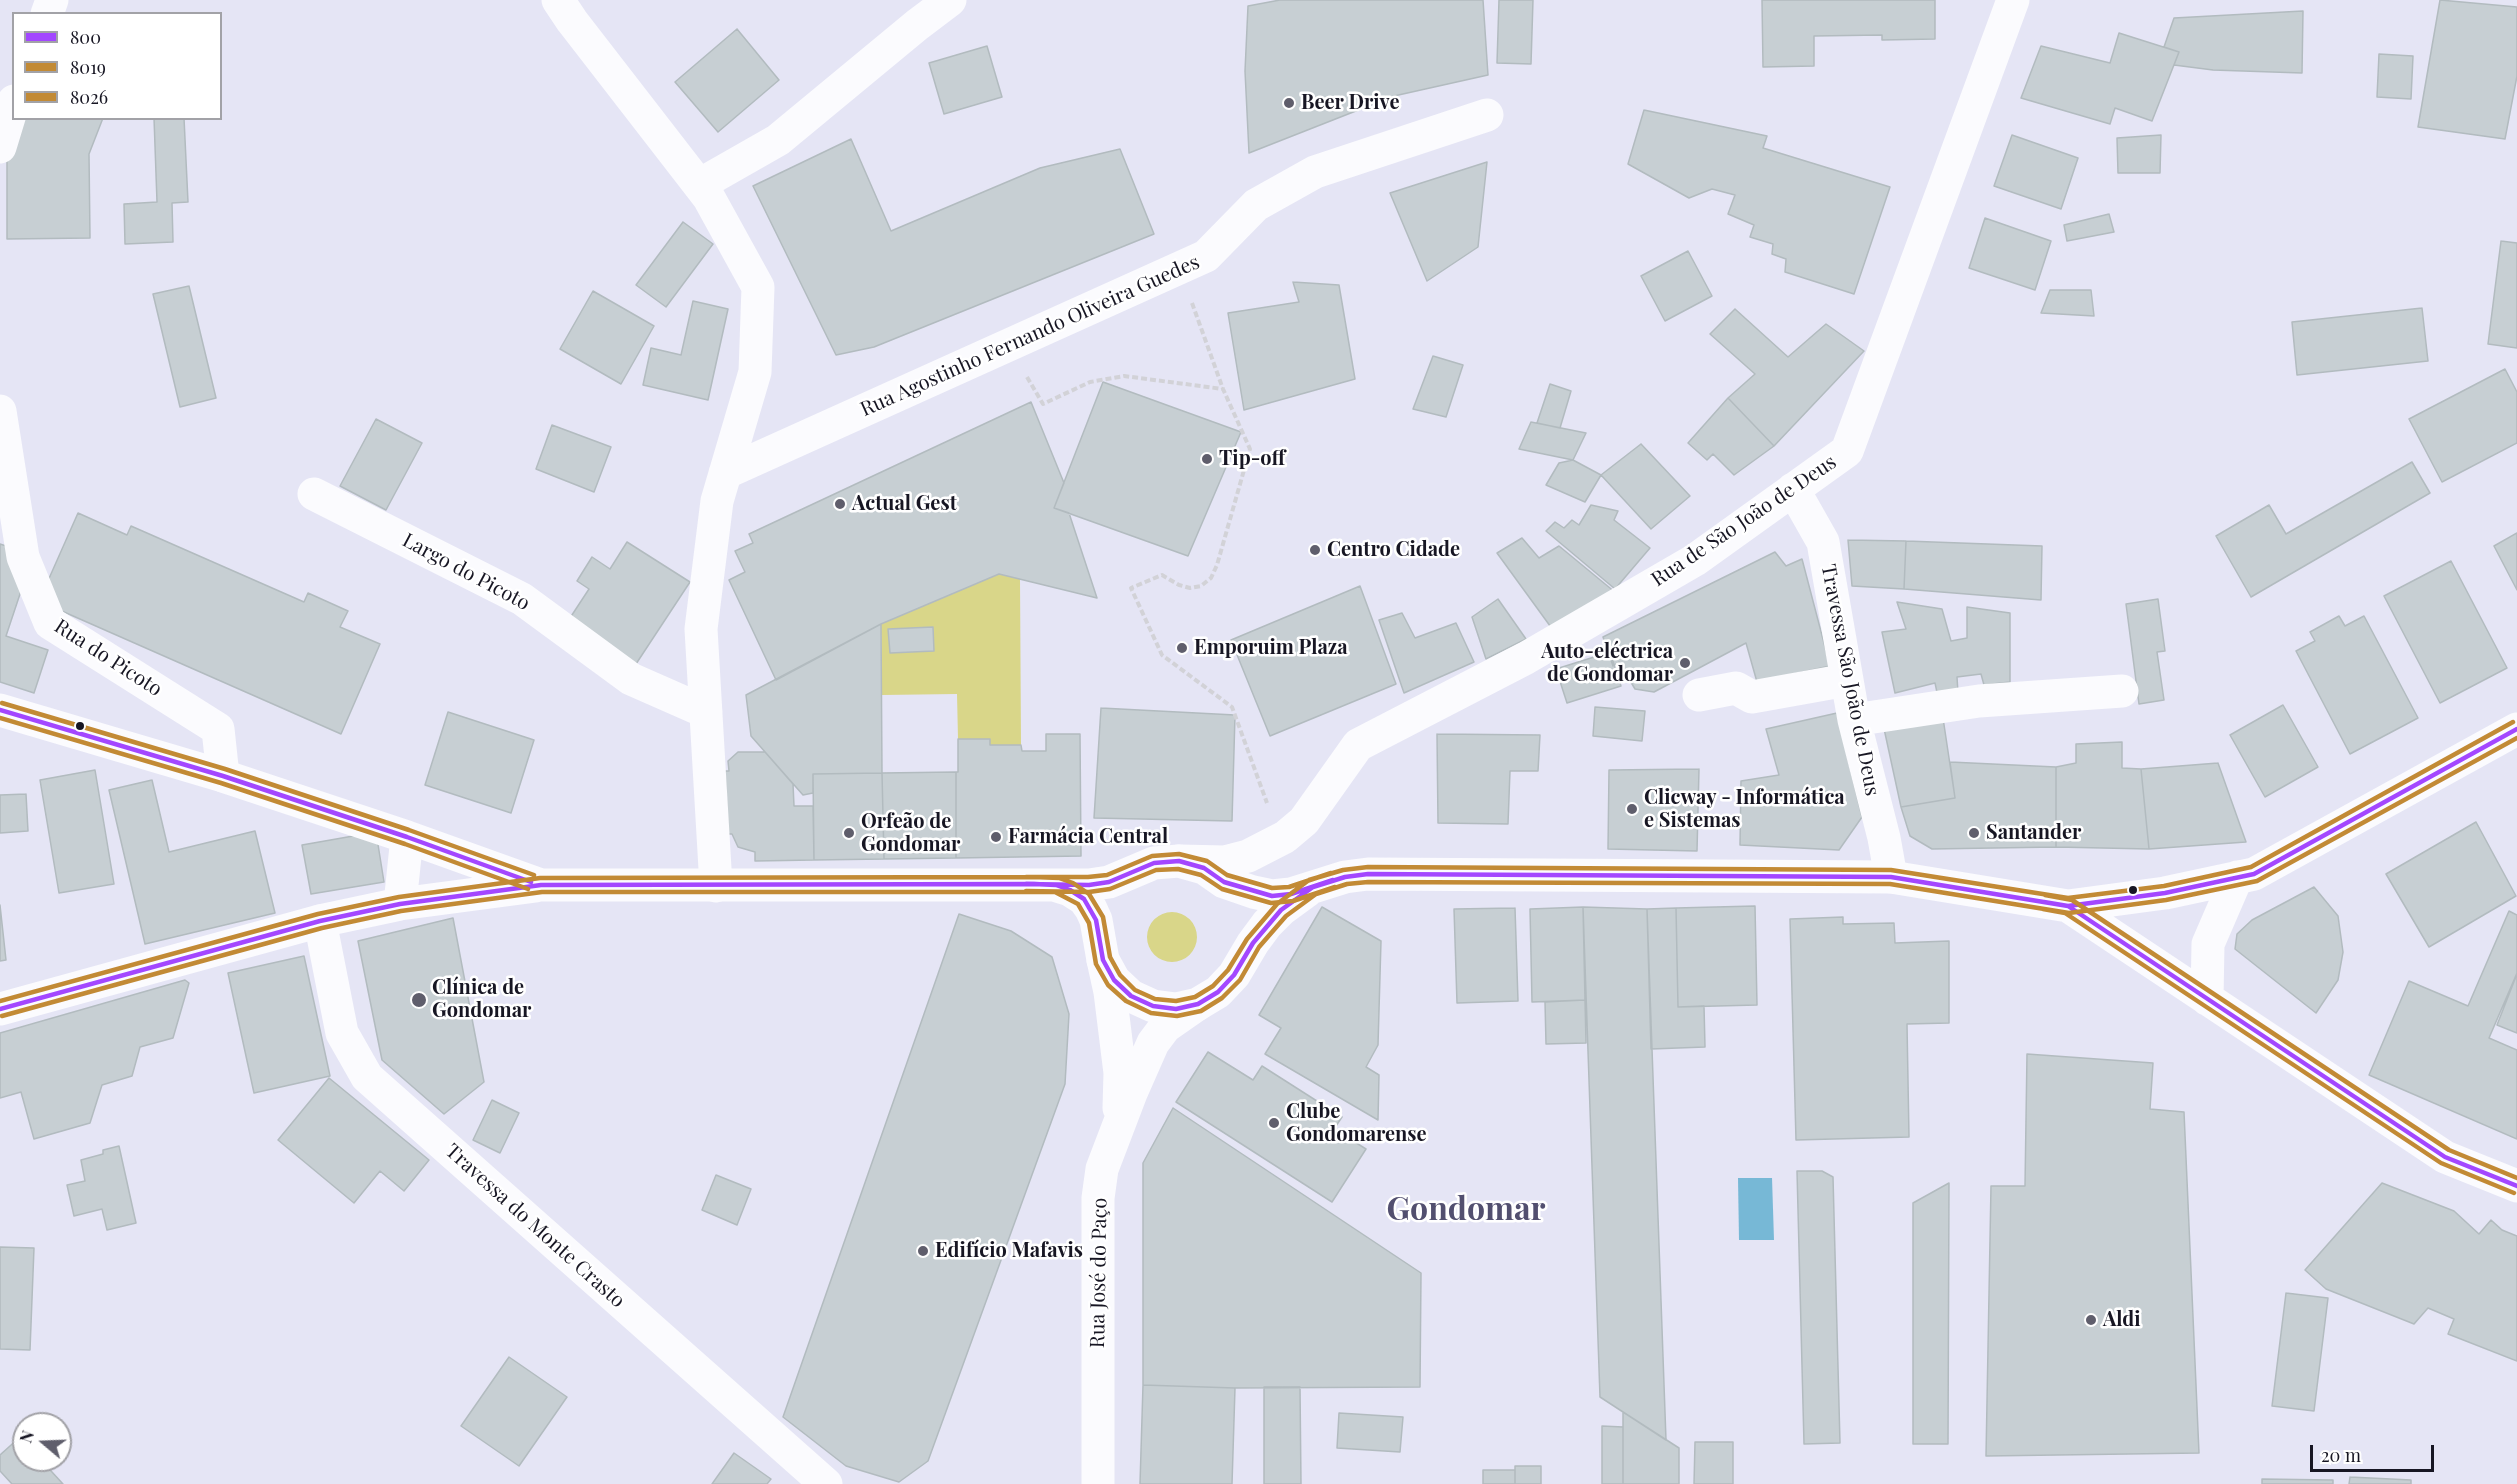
<!DOCTYPE html>
<html>
<head>
<meta charset="utf-8">
<style>
	body { margin:0 }
	#map { position:relative; width:2517px; height:1484px; overflow:hidden; background:#e5e5f5; font-family:"Playfair Display",serif }
	canvas { display:block }
	.legend { position:absolute; left:12px; top:12px; width:210px; height:108px; box-sizing:border-box; background:#fff; border:2px solid #a2a2a7; margin:0; padding:8px 10px; list-style:none; font-size:18px; color:#171623 }
	.legend li { display:flex; align-items:center; gap:12px; height:30px }
	.legend b { width:30px; border:2px solid #a2a2a7 }
	.north { position:absolute; left:12px; top:1412px; width:60px; height:60px; box-sizing:border-box; background:#fff; border:2px solid #a2a2a7; border-radius:50%; rotate:289deg; font-size:16px; font-weight:700; line-height:24px; text-align:center; color:#171623 }
	.north::after { content:''; display:block; margin:auto; width:21px; height:27px; background:#5f5e6c; clip-path:polygon(50% 0,100% 100%,50% 72%,0 100%) }
	.scale { position:absolute; left:2310px; top:1445px; width:124px; height:27px; box-sizing:border-box; border:3px solid #171623; border-top:0; padding-left:8px; font-size:18px; line-height:21px; white-space:nowrap; color:#171623; -webkit-text-stroke:4px #fff; paint-order:stroke }
</style>
</head>
<body>
<div id="map">
<canvas width="2517" height="1484"></canvas>
<ul class="legend">
<li><b style="height:8px;background:#a347ff"></b>800</li>
<li><b style="height:8px;background:#c28a35"></b>8019</li>
<li><b style="height:8px;background:#c28a35"></b>8026</li>
</ul>
<div class="north">N</div>
<div class="scale">20 m</div>
</div>
<script>
const c = document.querySelector('canvas').getContext('2d');
c.lineJoin = 'round';
function fillPath(path, color) {
  c.fillStyle = color;
  c.fill(path, 'evenodd');
}
function shape(rows) {
  const path = new Path2D();
  for (const r of rows) {
    if (r.length === 3) {
      path.moveTo(r[0] + r[2], r[1]);
      path.arc(r[0], r[1], r[2], 0, 2 * Math.PI);
      continue;
    }
    path.moveTo(r[0], r[1]);
    for (let i = 2; i < r.length; i += 2) path.lineTo(r[i], r[i + 1]);
  }
  return path;
}
function trace(path, color, width, dash) {
  c.strokeStyle = color;
  c.lineWidth = width;
  c.lineCap = dash ? 'butt' : 'round';
  c.setLineDash(dash || []);
  c.stroke(path);
}
function label(font, color, halo, rows, align = 'center') {
  c.font = font + ' "Playfair Display",serif';
  c.lineWidth = 5;
  c.setLineDash([]);
  c.textBaseline = 'middle';
  c.strokeStyle = halo;
  c.fillStyle = color;
  for (const [text, x, y, turn = 0] of rows) {
    c.save();
    c.translate(x, y);
    c.rotate((+turn || 0) * Math.PI / 180);
    c.textAlign = isNaN(turn) ? turn : align;
    if (halo) c.strokeText(text, 0, 0);
    c.fillText(text, 0, 0);
    c.restore();
  }
}
fillPath(shape([
	[999,574,1020,579,1021,745,990,745,990,739,958,739,957,694,882,695,881,624],
	[1172,937,25]
]), '#d9d689');
fillPath(shape([
	[1738,1178,1772,1178,1774,1240,1739,1240]
]), '#77b8d6');
const building = shape([
	[1280,0,1483,0,1488,75,1394,96,1249,153,1245,71,1248,6,1280,0],
	[1499,0,1533,0,1531,64,1497,63,1499,0],
	[1762,0,1935,0,1935,39,1882,40,1882,35,1814,36,1814,66,1763,67,1762,0],
	[2440,0,2517,7,2517,76,2505,139,2418,127,2440,0],
	[2303,11,2302,73,2213,70,2174,65,2179,52,2164,47,2174,18,2303,11],
	[737,29,779,80,718,132,675,82,737,29],
	[2119,33,2179,52,2152,121,2115,108,2110,124,2021,98,2041,46,2110,63,2119,33],
	[987,46,1002,97,944,114,929,63,987,46],
	[2379,54,2413,56,2411,99,2377,97,2379,54],
	[1644,110,1767,136,1763,148,1890,187,1854,294,1785,272,1786,259,1772,254,1773,244,1750,237,1754,225,1728,214,1735,195,1712,189,1689,198,1628,164,1644,110],
	[14,118,103,118,89,154,90,238,7,239,7,128,14,118],
	[154,118,184,118,188,202,172,203,173,242,125,244,124,204,157,202,154,118],
	[2012,135,2078,158,2061,209,1994,186,2012,135],
	[2161,135,2160,173,2118,173,2117,138,2161,135],
	[851,139,891,231,1040,168,1120,149,1154,234,874,347,836,355,753,186,851,139],
	[1487,162,1478,247,1427,281,1390,193,1487,162],
	[2109,214,2114,232,2067,241,2064,225,2109,214],
	[1985,218,2051,241,2035,290,1969,268,1985,218],
	[683,222,713,244,666,307,636,285,683,222],
	[2501,241,2517,243,2517,348,2488,344,2501,241],
	[1688,251,1712,296,1665,321,1641,276,1688,251],
	[1293,282,1339,285,1355,379,1244,410,1228,313,1299,302,1293,282],
	[189,286,216,398,180,407,153,294,189,286],
	[2050,290,2091,290,2094,316,2041,313,2050,290],
	[593,291,654,326,621,384,560,349,593,291],
	[693,301,728,309,708,400,643,385,651,348,681,355,693,301],
	[2422,308,2428,361,2297,375,2292,322,2422,308],
	[1735,309,1788,357,1826,324,1864,351,1774,446,1728,398,1755,374,1710,334,1735,309],
	[1433,356,1463,365,1446,417,1413,409,1433,356],
	[2505,369,2517,392,2517,443,2442,482,2409,419,2505,369],
	[1103,382,1241,432,1188,556,1054,508,1103,382],
	[1550,384,1571,391,1560,428,1537,423,1550,384],
	[1728,398,1774,446,1734,475,1713,454,1707,460,1688,443,1728,398],
	[1031,402,1064,483,1054,508,1069,513,1097,598,999,574,881,624,776,680,729,580,745,572,735,551,753,543,749,534,1031,402],
	[376,419,422,443,386,510,340,486,376,419],
	[1531,422,1586,433,1573,460,1519,449,1531,422],
	[552,425,611,447,594,492,536,469,552,425],
	[1641,444,1690,496,1651,529,1601,475,1641,444],
	[1573,460,1601,475,1585,502,1546,485,1559,463,1573,460],
	[2412,462,2430,493,2251,597,2216,536,2269,505,2286,534,2412,462],
	[1591,505,1618,511,1614,520,1650,548,1615,589,1546,531,1555,522,1564,528,1572,520,1579,525,1591,505],
	[78,513,127,535,131,526,304,602,308,593,348,611,340,627,380,644,341,734,39,601,78,513],
	[2517,533,2517,590,2494,546,2517,533],
	[1522,538,1539,558,1559,546,1616,593,1553,630,1497,553,1522,538],
	[1848,540,1906,541,1904,589,1852,586,1848,540],
	[1906,541,2042,546,2041,600,1904,589,1906,541],
	[627,542,690,582,636,664,568,621,589,589,577,581,592,557,610,569,627,542],
	[0,544,33,555,6,636,48,650,34,693,0,682,0,544],
	[1775,552,1786,566,1802,559,1830,666,1757,682,1746,643,1654,692,1635,689,1619,662,1613,666,1603,637,1775,552],
	[2451,561,2507,668,2440,703,2384,596,2451,561],
	[1360,586,1396,684,1270,736,1231,640,1360,586],
	[1498,599,1526,639,1486,659,1472,617,1498,599],
	[2158,599,2165,651,2157,652,2164,700,2139,704,2126,604,2158,599],
	[1897,602,1942,609,1951,641,1967,638,1967,607,2010,613,2010,682,1984,685,1981,674,1957,677,1958,693,1938,697,1935,683,1895,693,1882,632,1906,629,1897,602],
	[1402,613,1415,638,1456,623,1474,662,1404,693,1379,620,1402,613],
	[2339,616,2345,626,2364,616,2418,718,2350,754,2296,651,2315,641,2310,632,2339,616],
	[881,624,882,773,813,774,813,793,803,795,751,736,746,695,881,624],
	[933,627,934,651,890,653,888,629,933,627],
	[1610,652,1621,686,1567,703,1556,669,1610,652],
	[2283,705,2318,767,2265,797,2230,735,2283,705],
	[1595,707,1645,711,1642,741,1593,736,1595,707],
	[1101,708,1235,715,1232,821,1094,818,1101,708],
	[448,712,534,740,511,813,425,785,448,712],
	[1837,713,1862,817,1839,850,1740,845,1741,781,1779,775,1766,729,1837,713],
	[1943,718,1955,798,1901,807,1883,724,1943,718],
	[1046,734,1080,734,1081,856,956,858,956,772,958,772,958,739,990,739,990,745,1021,745,1022,751,1046,751,1046,734],
	[1437,734,1540,735,1538,771,1510,771,1508,824,1438,823,1437,734],
	[2122,742,2122,768,2141,769,2149,849,2056,847,2056,767,2076,763,2076,744,2122,742],
	[738,752,765,752,793,784,794,806,813,806,814,860,755,861,755,852,738,847,732,834,728,834,725,771,729,771,728,761,738,752],
	[1950,762,2056,767,2056,847,1932,849,1910,836,1901,807,1955,798,1950,762],
	[2218,763,2246,842,2149,849,2141,769,2218,763],
	[1699,769,1697,851,1608,849,1609,770,1699,769],
	[95,770,114,884,59,893,40,780,95,770],
	[956,772,956,858,884,859,882,773,956,772],
	[882,773,884,859,814,860,813,774,882,773],
	[152,780,169,852,255,831,275,913,145,944,109,790,152,780],
	[26,794,28,831,0,833,0,795,26,794],
	[2476,822,2516,896,2429,947,2386,874,2476,822],
	[376,832,384,882,311,894,302,845,376,832],
	[2314,887,2338,916,2343,952,2338,980,2316,1013,2235,949,2237,934,2252,920,2314,887],
	[0,905,6,960,0,961,0,905],
	[1755,906,1757,1005,1678,1007,1676,908,1755,906],
	[1322,907,1381,941,1378,1045,1366,1067,1379,1075,1378,1120,1265,1054,1281,1028,1259,1015,1322,907],
	[1583,907,1585,1000,1532,1002,1530,909,1583,907],
	[1583,907,1647,909,1666,1440,1600,1397,1583,907],
	[1515,908,1518,1001,1457,1003,1454,909,1515,908],
	[1676,908,1678,1007,1704,1006,1705,1047,1651,1049,1647,909,1676,908],
	[2509,911,2517,915,2517,973,2489,1038,2517,1050,2517,1139,2369,1075,2409,981,2468,1006,2509,911],
	[959,914,1011,931,1052,957,1069,1014,1065,1084,928,1461,899,1482,846,1466,783,1417,959,914],
	[1843,917,1843,924,1894,923,1895,943,1949,941,1949,1023,1907,1024,1909,1137,1796,1140,1790,919,1843,917],
	[453,918,484,1082,444,1114,382,1060,358,941,453,918],
	[304,956,330,1076,254,1093,228,973,304,956],
	[2517,974,2517,1033,2497,1025,2517,974],
	[185,980,189,983,173,1038,140,1047,132,1076,102,1085,90,1123,34,1139,21,1092,0,1098,0,1033,185,980],
	[1585,1000,1586,1043,1546,1044,1545,1002,1585,1000],
	[1208,1052,1253,1080,1262,1066,1342,1117,1334,1129,1366,1149,1332,1202,1176,1102,1208,1052],
	[2027,1054,2153,1063,2150,1109,2184,1112,2199,1453,1986,1456,1991,1186,2025,1186,2027,1054],
	[329,1078,429,1160,404,1191,380,1171,354,1203,278,1140,329,1078],
	[492,1100,519,1113,500,1153,473,1140,492,1100],
	[1173,1108,1421,1273,1420,1387,1235,1388,1143,1385,1143,1163,1173,1108],
	[119,1146,136,1223,107,1230,102,1209,74,1216,67,1185,85,1181,81,1160,103,1154,103,1150,119,1146],
	[1797,1171,1822,1171,1833,1177,1840,1443,1804,1444,1797,1171],
	[716,1175,751,1189,737,1225,702,1210,716,1175],
	[1949,1183,1948,1444,1913,1444,1913,1203,1949,1183],
	[2382,1183,2454,1211,2479,1234,2491,1220,2502,1230,2517,1236,2517,1361,2448,1334,2454,1319,2428,1308,2414,1324,2326,1289,2305,1270,2382,1183],
	[0,1247,34,1248,30,1350,0,1349,0,1247],
	[2286,1293,2328,1298,2314,1411,2272,1406,2286,1293],
	[509,1357,567,1397,519,1466,461,1426,509,1357],
	[1143,1385,1235,1388,1232,1484,1140,1484,1143,1385],
	[1264,1387,1300,1387,1301,1484,1264,1484,1264,1387],
	[1623,1412,1679,1448,1679,1484,1623,1484,1623,1412],
	[1339,1413,1403,1417,1400,1452,1337,1448,1339,1413],
	[1602,1426,1623,1427,1623,1484,1602,1484,1602,1426],
	[20,1437,24,1441,24,1460,41,1460,63,1484,12,1484,0,1471,0,1455,20,1437],
	[1695,1442,1733,1442,1733,1484,1694,1484,1695,1442],
	[734,1453,771,1479,767,1484,712,1484,734,1453],
	[1515,1466,1541,1466,1541,1484,1515,1484,1515,1466],
	[1483,1470,1515,1470,1515,1484,1483,1484,1483,1470],
	[2350,1477,2411,1480,2411,1484,2349,1484,2350,1477],
	[2262,1479,2333,1480,2333,1484,2262,1484,2262,1479]
]);
fillPath(building, '#c7cfd3');
trace(building, '#b2bbbf', 1.5);
trace(shape([
	[1192,303,1223,389,1250,449,1217,565,1211,578,1201,586,1190,588,1179,585,1162,575,1131,588,1162,655,1232,707,1267,803],
	[1027,377,1043,404,1090,382,1124,376,1223,389]
]), '#d2d2d7', 4, [6, 3]);
trace(shape([
	[558,0,572,21,709,198,758,287,755,372,717,501,701,629,716,886],
	[47,14,52,0],
	[0,147,14,101],
	[699,185,778,140,917,25,950,0],
	[0,411,23,557,50,623,218,729,223,776],
	[725,473,1206,256,1256,205,1315,172,1487,115],
	[1793,489,1823,542,1854,720,1884,838,1891,877],
	[314,494,522,599,631,679,706,712],
	[1699,695,1736,688,1752,697,1847,680],
	[1854,720,1979,701,2122,691],
	[1179,861,1225,862,1248,856,1285,837,1304,821,1358,745,1526,658,1695,560,1847,451,2013,0],
	[320,921,342,1033,367,1077,826,1484],
	[1103,960,1110,992,1120,1073,1119,1108],
	[1098,1484,1098,1198,1102,1169,1131,1093,1153,1043,1165,1027,1198,1004]
]), '#fbfbfe', 33);
trace(shape([
	[0,710,223,776,407,837,541,885,1089,885,1109,882,1154,863,1179,861,1204,868,1224,882,1253,892,1272,896,1291,894,1345,877,1368,874,1891,877,2068,906,2445,1157,2517,1186],
	[1054,885,1070,890,1084,899,1091,909,1096,920,1103,960,1114,980,1131,996,1153,1006,1176,1009,1198,1004,1218,992,1234,975,1253,943,1267,924,1281,910,1307,891],
	[400,904,407,837],
	[2068,906,2165,893,2254,874,2517,729],
	[2207,999,2208,944,2237,877],
	[0,1009,320,921,400,904,536,886]
]), '#fbfbfe', 33);
trace(shape([
	[0,710,223,776,407,837,531,882],
	[1026,884,1089,885,1109,882,1154,863,1179,861,1204,868,1224,882,1272,896,1291,894,1333,880],
	[2044,902,2068,906,2445,1157,2517,1186],
	[0,1009,320,921,400,904,541,885,1034,884,1056,885,1070,890,1084,899,1096,920,1103,960,1114,980,1131,996,1153,1006,1176,1009,1198,1004,1218,992,1234,975,1253,943,1281,910,1313,887,1345,877,1368,874,1891,877,2068,906,2165,893,2254,874,2517,729]
]), '#a347ff', 4.5);
trace(shape([
	[0,718,221,783,405,844,528,889],
	[1026,891,1089,892,1110,889,1156,870,1178,869,1201,875,1222,889,1271,903,1293,901,1335,887],
	[2043,909,2065,913,2441,1163,2514,1193],
	[2,1016,322,928,401,911,542,892,1055,892,1078,904,1089,923,1096,964,1108,985,1126,1001,1151,1013,1177,1016,1201,1011,1222,998,1240,980,1259,947,1286,916,1316,894,1347,884,1368,882,1890,884,2069,913,2166,900,2257,881,2517,738]
]), '#c28a35', 4.5);
trace(shape([
	[2,703,225,769,409,830,534,875],
	[1026,877,1088,877,1107,875,1152,856,1179,854,1207,861,1227,875,1272,888,1289,887,1331,873],
	[2045,895,2072,900,2449,1150,2517,1178],
	[0,1001,318,914,399,897,540,878,1034,877,1059,878,1073,883,1089,894,1103,917,1110,957,1120,975,1135,990,1155,999,1176,1001,1195,997,1213,986,1228,970,1247,939,1277,904,1309,880,1343,870,1368,867,1891,870,2068,898,2164,886,2251,867,2513,722]
]), '#c28a35', 4.5);
for (const [x, y, r, color] of [
	[1289,103,6,"#5f5e6c"],
	[1207,459,6,"#5f5e6c"],
	[840,504,6,"#5f5e6c"],
	[1315,550,6,"#5f5e6c"],
	[1182,648,6,"#5f5e6c"],
	[1685,663,6,"#5f5e6c"],
	[80,726,5,"#171623"],
	[1632,809,6,"#5f5e6c"],
	[849,833,6,"#5f5e6c"],
	[1974,833,6,"#5f5e6c"],
	[996,837,6,"#5f5e6c"],
	[2133,890,5,"#171623"],
	[419,1000,8,"#5f5e6c"],
	[1274,1123,6,"#5f5e6c"],
	[923,1251,6,"#5f5e6c"],
	[2091,1320,6,"#5f5e6c"]
]) {
  const dot = new Path2D();
  dot.arc(x, y, r, 0, 2 * Math.PI);
  c.fillStyle = color;
  c.fill(dot);
  trace(dot, '#fff', 2);
}
label('bold 20px', '#171623', '#fff', [
	["Beer Drive",1301,103],
	["Tip-off",1219,459],
	["Actual Gest",852,504],
	["Centro Cidade",1327,550],
	["Emporuim Plaza",1194,648],
	["Auto-eléctrica",1673,652,"right"],
	["de Gondomar",1673,675,"right"],
	["Clicway - Informática",1644,798],
	["e Sistemas",1644,821],
	["Orfeão de",861,822],
	["Gondomar",861,845],
	["Santander",1986,833],
	["Farmácia Central",1008,837],
	["Clínica de",432,988],
	["Gondomar",432,1011],
	["Clube",1286,1112],
	["Gondomarense",1286,1135],
	["Edifício Mafavis",935,1251],
	["Aldi",2103,1320]
], 'left');
label('20px', '#171623', '#fff', [
	["Rua Agostinho Fernando Oliveira Guedes",1030,336,-24],
	["Rua de São João de Deus",1744,521,-34],
	["Largo do Picoto",466,572,28],
	["Rua do Picoto",108,658,33],
	["Travessa São João de Deus",1850,680,79],
	["Travessa do Monte Crasto",535,1226,42],
	["Rua José do Paço",1099,1273,-89]
]);
label('bold 32px', '#524f6f', '#fff', [
	["Gondomar",1466,1210]
]);
</script>
</body>
</html>
